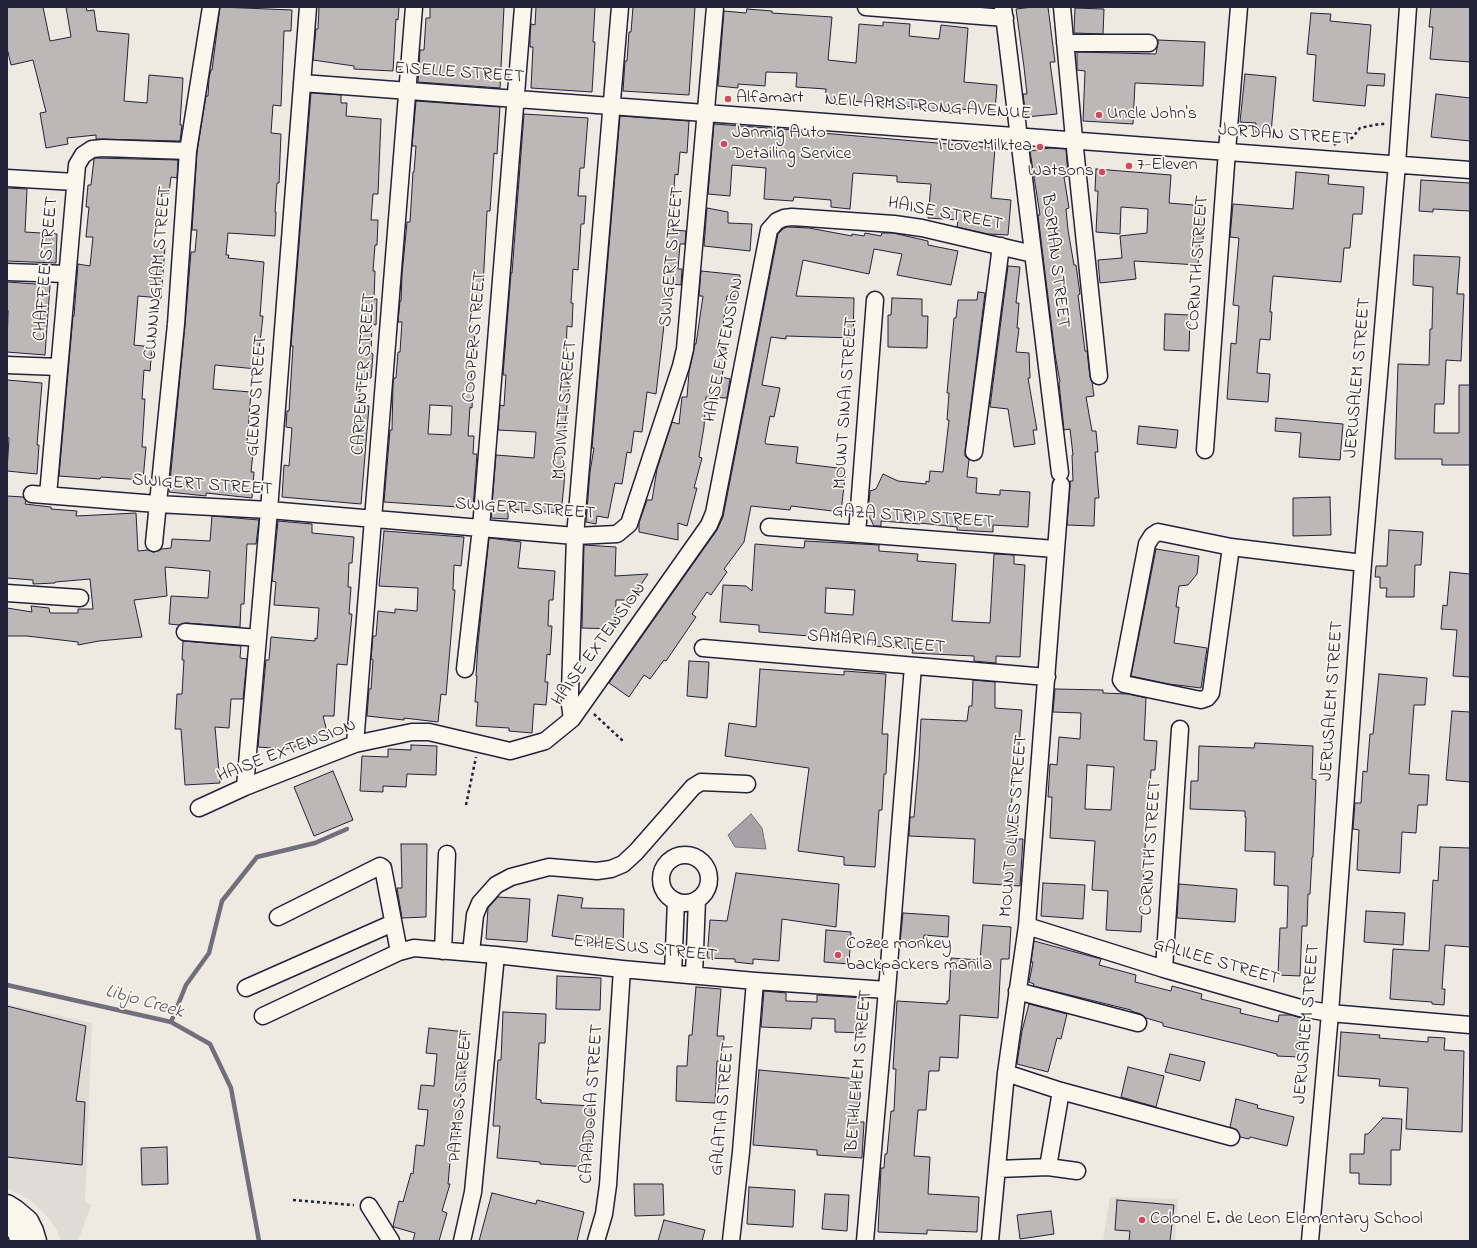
<!DOCTYPE html>
<html>
<head>
<meta charset="utf-8">
<style>
	body { margin:0 }
	#map { position:relative; width:1477px; height:1248px; overflow:hidden; background:#eeeae2; font-family:"Indie Flower",sans-serif }
	canvas { display:block }
	.frame { position:absolute; inset:0; border:8px solid #22223b; pointer-events:none }
</style>
</head>
<body>
<div id="map">
<canvas width="1477" height="1248"></canvas>
<div class="frame"></div>
</div>
<script>
const c = document.querySelector('canvas').getContext('2d');
c.lineJoin = 'round';
function fillPath(path, color) {
  c.fillStyle = color;
  c.fill(path, 'evenodd');
}
function shape(rows) {
  const path = new Path2D();
  for (const r of rows) {
    if (r.length === 3) {
      path.moveTo(r[0] + r[2], r[1]);
      path.arc(r[0], r[1], r[2], 0, 2 * Math.PI);
      continue;
    }
    path.moveTo(r[0], r[1]);
    for (let i = 2; i < r.length; i += 2) path.lineTo(r[i], r[i + 1]);
  }
  return path;
}
function trace(path, color, width, dash) {
  c.strokeStyle = color;
  c.lineWidth = width;
  c.lineCap = dash ? 'butt' : 'round';
  c.setLineDash(dash || []);
  c.stroke(path);
}
function label(font, color, halo, rows, align = 'center') {
  c.font = font + ' "Indie Flower",sans-serif';
  c.lineWidth = 3.5;
  c.setLineDash([]);
  c.textBaseline = 'middle';
  c.strokeStyle = halo;
  c.fillStyle = color;
  for (const [text, x, y, turn = 0] of rows) {
    c.save();
    c.translate(x, y);
    c.rotate((+turn || 0) * Math.PI / 180);
    c.textAlign = isNaN(turn) ? turn : align;
    if (halo) c.strokeText(text, 0, 0);
    c.fillText(text, 0, 0);
    c.restore();
  }
}
fillPath(shape([
	[7,1004,92,1023,85,1201,91,1205,78,1241,61,1241,57,1230,48,1217,30,1200,7,1188],
	[1110,1197,1178,1199,1175,1241,1103,1241]
]), '#dfdbd5');
const water = shape([
	[751,814,762,828,766,849,735,847,728,835,751,814]
]);
fillPath(water, '#a6a3a7');
trace(water, '#716f7c', 1);
trace(shape([
	[7,985,171,1022,210,1044,231,1088,259,1241],
	[171,1022,186,985,209,953,222,901,257,857,315,843,347,829]
]), '#716f7c', 4.5);
const building = shape([
	[7,7,43,7,50,41,71,37,66,7,86,7,87,11,94,10,97,31,129,34,124,101,147,103,149,75,183,78,180,125,182,125,180,141,96,139,96,135,67,138,68,144,46,148,40,113,46,112,33,60,11,65,7,48,7,7],
	[220,7,292,10,291,31,284,31,281,106,273,105,271,133,281,134,279,183,277,183,275,212,276,212,275,236,228,233,226,255,229,255,228,258,264,262,260,316,263,316,257,369,215,365,213,389,251,392,247,443,254,444,251,472,254,472,252,498,206,493,206,496,169,492,185,325,191,252,195,252,197,230,192,230,197,152,206,96,208,96,209,78,211,70,212,70,220,7],
	[319,7,399,7,398,20,396,19,393,71,354,69,354,66,313,60,316,29,318,29,319,7],
	[430,7,504,7,500,88,418,82,420,50,424,50,426,18,430,18,430,7],
	[536,7,595,7,593,42,595,42,592,92,531,88,533,47,530,47,530,36,531,24,535,25,536,7],
	[633,7,695,7,689,95,623,91,625,61,627,61,629,32,631,32,633,7],
	[1033,7,1048,7,1055,62,1050,62,1057,114,1026,117,1023,94,1027,94,1024,67,1016,9,1033,7],
	[1431,7,1470,7,1470,62,1430,59,1433,27,1429,27,1431,7],
	[1075,8,1104,9,1103,34,1074,33,1075,8],
	[747,9,772,11,772,13,832,17,828,60,856,63,859,24,883,26,883,22,910,24,909,36,939,39,941,25,968,28,964,82,997,85,995,112,960,109,960,114,934,111,935,109,852,101,851,106,825,103,826,89,796,87,797,73,766,72,765,86,738,84,738,88,718,86,724,11,746,13,747,9],
	[1311,13,1331,14,1330,21,1371,25,1367,73,1385,74,1384,86,1367,85,1365,106,1313,101,1316,55,1307,54,1311,13],
	[1158,40,1205,42,1203,86,1135,83,1133,124,1083,121,1085,71,1077,70,1077,52,1156,54,1158,43,1158,40],
	[1245,74,1276,77,1271,133,1255,132,1256,123,1240,122,1245,74],
	[311,93,341,95,341,103,347,103,346,116,381,119,378,194,373,194,371,220,378,220,377,245,375,245,373,271,375,271,374,299,377,299,376,325,372,324,371,353,373,354,371,378,361,377,359,405,369,406,361,504,282,497,284,465,289,466,292,428,286,427,287,411,289,411,293,346,291,346,311,93],
	[1436,94,1470,98,1470,141,1431,137,1436,94],
	[416,101,500,107,497,154,494,153,490,211,487,211,482,305,473,304,471,331,475,331,471,382,473,382,472,408,470,407,468,436,474,436,473,454,477,454,473,508,384,502,390,430,392,430,393,384,394,378,396,378,398,352,400,352,402,322,398,322,400,301,401,301,402,275,407,222,410,222,413,172,414,172,416,146,412,146,416,101],
	[430,405,452,406,451,435,428,434,430,405],
	[524,114,588,118,584,168,580,168,578,196,586,196,584,224,581,224,578,270,573,269,571,303,573,303,572,327,567,326,566,354,569,354,567,383,569,383,562,461,565,462,564,485,561,513,508,509,508,519,491,518,496,455,534,458,536,432,498,430,500,405,504,406,506,375,503,375,511,273,512,273,524,114],
	[620,116,689,121,687,153,680,152,678,175,675,174,673,203,675,203,673,230,686,231,685,244,680,244,678,269,682,269,681,285,672,284,670,308,666,308,656,394,647,392,642,432,634,431,631,453,627,452,622,484,615,483,608,518,597,516,596,524,586,522,590,472,594,448,592,448,620,116],
	[714,124,795,130,794,133,822,135,822,133,995,148,991,198,1011,200,1008,235,988,234,957,227,958,220,928,218,931,184,897,182,897,176,853,173,850,209,831,207,831,200,794,197,793,201,764,199,766,168,732,165,730,196,708,194,714,124],
	[1050,148,1066,149,1068,176,1064,177,1069,208,1066,209,1068,230,1074,265,1076,265,1080,294,1078,295,1085,351,1087,351,1090,377,1092,382,1094,396,1086,397,1092,431,1096,431,1098,452,1095,452,1099,498,1095,498,1094,526,1067,525,1070,486,1070,481,1073,481,1072,455,1073,455,1070,429,1064,430,1059,383,1060,382,1055,354,1038,215,1040,215,1030,151,1050,148],
	[95,158,178,160,177,178,171,177,169,193,162,193,159,218,157,218,155,246,165,247,161,298,138,296,134,345,152,347,150,371,144,370,142,399,145,399,142,447,146,447,143,480,101,477,100,479,59,476,73,316,74,316,78,264,90,266,93,237,86,237,89,207,86,207,88,185,91,185,94,159,95,158],
	[1096,169,1171,175,1169,203,1205,206,1203,241,1200,241,1198,265,1134,261,1136,279,1100,283,1098,260,1122,258,1120,236,1147,233,1148,209,1121,207,1120,234,1096,232,1098,191,1095,191,1096,169],
	[1296,172,1329,175,1328,184,1364,187,1362,214,1353,214,1350,248,1344,248,1341,282,1273,276,1270,312,1272,312,1270,340,1260,339,1257,373,1270,374,1268,402,1227,399,1231,343,1236,344,1239,306,1233,305,1239,238,1230,237,1233,204,1293,209,1296,172],
	[1421,180,1470,183,1470,211,1433,209,1433,212,1419,211,1421,180],
	[7,188,27,189,25,232,57,234,56,263,7,261,7,188],
	[707,208,728,212,728,223,752,224,750,251,704,246,707,208],
	[787,227,809,228,852,236,852,234,864,236,865,233,881,236,882,233,893,233,928,241,928,245,958,251,951,285,897,275,902,254,874,249,869,274,803,260,796,296,854,298,853,338,786,336,786,339,771,337,762,385,780,388,774,417,770,416,765,442,766,444,798,447,796,463,846,469,841,512,791,506,790,510,751,506,744,542,724,569,727,572,711,595,707,592,692,614,696,617,666,661,664,660,650,679,644,675,629,697,609,683,717,530,723,517,778,234,783,229,787,227],
	[1414,255,1460,257,1457,294,1464,294,1461,361,1446,360,1444,404,1435,404,1434,433,1459,433,1459,385,1470,385,1470,465,1442,465,1442,459,1395,459,1398,364,1429,365,1430,329,1432,329,1433,287,1413,285,1414,255],
	[1008,266,1020,267,1016,303,1019,303,1017,328,1019,328,1016,352,1029,353,1030,378,1028,378,1037,430,1033,430,1035,444,1014,447,1008,409,990,407,1008,266],
	[701,271,740,275,738,297,727,296,720,347,726,348,722,377,730,379,727,398,706,397,704,427,699,457,702,458,694,488,697,488,687,526,678,523,678,540,639,532,639,523,647,500,652,500,657,469,672,422,679,424,682,397,687,397,689,372,695,344,696,344,703,296,699,296,701,271],
	[7,282,50,285,45,355,7,352,8,310,7,310,7,282],
	[978,292,985,293,965,451,965,456,969,460,967,477,977,478,976,493,1000,495,1000,490,1030,492,1028,527,993,525,993,532,957,530,957,527,920,523,920,524,881,521,881,526,874,526,868,514,870,491,876,489,883,474,898,481,926,484,926,481,929,482,930,471,943,472,949,420,947,420,949,393,947,393,954,318,956,318,958,300,977,300,978,292],
	[892,298,922,299,922,316,928,316,927,348,888,347,888,315,891,315,892,298],
	[1165,314,1190,315,1189,351,1164,350,1165,314],
	[7,380,42,383,37,445,39,445,37,474,7,471,9,438,7,437,7,380],
	[1276,418,1343,424,1340,460,1299,457,1301,433,1275,431,1276,418],
	[1139,426,1178,430,1176,448,1137,444,1139,426],
	[7,496,23,497,26,501,25,504,51,507,51,509,77,511,76,516,136,513,138,551,148,550,153,552,158,551,162,549,171,548,172,539,210,541,212,516,259,520,256,544,247,544,244,604,241,604,240,627,186,623,179,625,169,624,171,596,208,598,210,571,165,567,167,596,134,600,142,637,99,641,78,645,78,642,27,636,7,636,7,608,32,612,31,606,49,608,50,613,78,613,78,609,93,609,90,579,55,582,55,583,33,584,33,580,7,578,7,496],
	[1330,497,1331,535,1293,536,1293,498,1330,497],
	[278,521,312,524,312,533,354,537,352,563,349,563,348,587,351,587,349,614,352,614,347,665,337,664,334,716,323,716,329,739,286,749,258,747,266,660,269,660,271,637,315,641,315,638,317,639,319,608,274,605,276,582,272,581,278,521],
	[1389,530,1423,532,1421,565,1415,565,1414,597,1386,597,1387,588,1380,588,1380,577,1375,577,1376,566,1387,566,1389,530],
	[384,531,464,537,461,566,454,565,453,590,455,590,446,695,441,694,438,722,404,718,404,720,367,716,369,689,371,689,373,660,371,659,373,636,376,636,378,611,395,613,395,609,417,611,418,588,379,586,384,531],
	[489,538,521,542,518,568,555,571,553,600,549,600,548,626,552,626,550,655,547,654,545,682,548,682,546,705,534,704,532,733,509,731,509,728,476,726,478,702,475,702,477,676,476,676,478,643,489,538],
	[805,541,879,545,879,551,918,554,917,561,956,564,952,621,990,623,994,554,1014,555,1014,564,1025,565,1020,657,996,656,996,663,974,661,974,656,912,653,913,649,873,646,873,639,849,637,849,642,835,641,835,638,759,632,759,625,720,622,723,585,746,586,752,591,755,544,804,548,805,541],
	[826,588,855,590,853,615,825,613,826,588],
	[584,545,616,547,615,576,648,574,631,600,616,600,615,629,582,628,584,545],
	[1156,549,1199,556,1197,574,1188,585,1179,586,1176,607,1179,607,1174,643,1207,648,1201,688,1169,684,1131,676,1156,549],
	[1450,572,1470,574,1470,677,1453,676,1457,630,1441,629,1443,605,1447,606,1450,572],
	[183,641,241,646,240,658,247,659,243,699,231,699,229,728,215,727,220,783,185,785,181,729,175,729,177,694,182,694,184,660,182,660,183,641],
	[689,661,709,662,707,698,687,696,689,661],
	[760,669,844,675,844,671,886,674,882,734,888,734,886,774,884,774,882,810,879,810,875,867,844,865,844,857,798,851,809,768,725,756,729,723,756,727,760,669],
	[1379,674,1427,678,1425,705,1414,705,1409,774,1429,775,1427,805,1418,805,1416,833,1402,832,1400,873,1357,870,1359,830,1353,829,1355,803,1361,803,1363,771,1367,772,1370,734,1373,734,1379,674],
	[973,680,995,682,995,708,1022,710,1017,766,1015,766,1011,809,1019,809,1017,839,1023,839,1020,886,973,883,975,839,909,836,910,817,914,817,919,759,921,719,967,721,969,706,972,706,973,680],
	[1055,689,1103,690,1103,693,1128,694,1146,698,1144,740,1157,741,1155,770,1151,770,1149,807,1147,807,1141,932,1106,930,1108,891,1092,890,1095,841,1050,838,1052,797,1048,797,1050,764,1057,765,1059,737,1080,739,1081,713,1053,712,1055,689],
	[1087,765,1114,767,1111,810,1085,809,1087,765],
	[1452,711,1470,712,1470,782,1446,780,1452,711],
	[1255,743,1313,746,1312,779,1316,780,1313,857,1312,857,1310,894,1308,894,1307,926,1302,926,1300,976,1278,975,1280,928,1287,928,1288,893,1288,886,1274,885,1275,852,1245,851,1246,817,1245,817,1245,811,1190,809,1191,781,1198,781,1199,746,1254,748,1255,743],
	[411,745,437,746,436,775,407,774,406,787,383,786,383,792,360,791,362,756,388,757,388,749,411,750,411,745],
	[333,771,353,820,314,836,294,787,333,771],
	[401,844,427,844,426,917,402,918,397,888,402,888,401,844],
	[1440,847,1470,848,1470,947,1445,945,1442,989,1445,989,1444,1005,1432,1004,1432,1002,1390,999,1393,949,1429,951,1433,880,1438,881,1440,847],
	[736,873,839,884,836,927,782,919,779,961,753,959,753,964,735,962,735,959,707,958,710,920,727,921,736,873],
	[1043,883,1085,885,1083,919,1041,916,1043,883],
	[1179,884,1237,889,1235,922,1177,918,1179,884],
	[558,895,583,898,581,908,624,909,623,946,586,945,586,941,552,936,558,895],
	[498,897,530,899,527,942,486,939,488,908,498,897],
	[1366,911,1405,913,1403,945,1364,942,1366,911],
	[903,913,949,916,948,937,924,935,923,944,900,943,903,913],
	[983,925,1011,927,1009,959,1001,959,998,1018,960,1015,958,1058,940,1057,939,1071,929,1071,926,1110,918,1110,914,1156,930,1157,928,1194,979,1197,977,1232,927,1230,927,1234,878,1232,881,1168,884,1168,885,1154,887,1154,891,1111,894,1111,896,1069,893,1069,897,1001,947,1004,947,1001,949,1001,951,958,980,960,983,925],
	[826,930,851,932,849,964,824,962,826,930],
	[1034,941,1101,959,1099,965,1136,975,1135,982,1171,991,1172,986,1202,994,1201,999,1241,1009,1240,1013,1278,1022,1279,1015,1291,1015,1301,1018,1299,1057,1277,1056,1277,1054,1242,1045,1163,1026,1163,1023,1146,1018,1141,1014,1131,1011,1131,1010,1033,986,1034,984,1029,982,1033,962,1031,962,1034,941],
	[557,976,601,978,600,1010,556,1009,557,976],
	[696,987,721,989,717,1036,724,1036,723,1061,717,1061,715,1103,676,1101,677,1066,687,1066,689,1035,692,1035,696,987],
	[764,991,786,993,786,1001,817,1002,817,995,863,998,862,1033,835,1032,835,1019,812,1018,811,1029,761,1027,764,991],
	[1029,1004,1067,1014,1061,1039,1057,1038,1048,1072,1017,1064,1022,1031,1029,1004],
	[7,1006,86,1026,76,1101,85,1102,82,1165,7,1157,7,1006],
	[503,1012,546,1014,545,1043,539,1043,536,1099,541,1100,541,1103,592,1106,589,1167,540,1164,540,1162,497,1158,500,1126,493,1126,498,1060,501,1060,503,1012],
	[429,1028,466,1032,463,1061,466,1061,464,1082,462,1082,457,1139,452,1139,448,1184,450,1184,442,1211,447,1213,439,1241,413,1241,415,1233,394,1227,393,1226,399,1201,403,1202,411,1173,413,1174,416,1145,424,1146,428,1110,418,1109,421,1085,434,1086,437,1054,426,1053,429,1028],
	[1341,1032,1380,1035,1379,1038,1428,1042,1428,1037,1445,1038,1444,1050,1464,1051,1462,1132,1406,1129,1408,1088,1379,1086,1380,1079,1338,1076,1341,1032],
	[1170,1054,1205,1062,1200,1081,1165,1072,1170,1054],
	[1128,1067,1164,1076,1156,1107,1121,1097,1128,1067],
	[759,1070,859,1079,856,1122,864,1122,862,1158,817,1155,817,1150,753,1145,759,1070],
	[1236,1099,1258,1105,1257,1108,1294,1117,1287,1146,1250,1137,1249,1139,1240,1137,1237,1130,1230,1127,1236,1099],
	[1383,1118,1402,1119,1400,1150,1391,1150,1391,1185,1359,1184,1359,1173,1350,1173,1350,1154,1364,1154,1365,1134,1368,1134,1383,1118],
	[167,1147,168,1184,142,1185,141,1148,167,1147],
	[634,1184,663,1184,664,1215,635,1216,634,1184],
	[749,1187,795,1190,793,1227,747,1224,749,1187],
	[492,1193,536,1204,537,1200,584,1212,577,1241,479,1241,492,1193],
	[825,1194,849,1195,847,1231,822,1229,825,1194],
	[1117,1200,1174,1205,1170,1241,1129,1241,1130,1231,1115,1230,1117,1200],
	[1051,1211,1054,1234,1020,1239,1017,1215,1051,1211],
	[664,1220,705,1230,702,1241,658,1241,664,1220]
]);
fillPath(building, '#bcb8b8');
trace(building, '#22223b', 1);
const minor = shape([
	[866,7,1005,18],
	[1003,7,1060,473],
	[1062,7,1074,139,1099,376],
	[1065,43,1149,43],
	[302,83,1470,170],
	[7,178,75,182],
	[7,272,67,274],
	[7,365,59,367],
	[1205,450,1227,151,1239,7],
	[974,452,1001,246],
	[32,494,157,504,269,510,575,536,617,534,629,524,681,366,685,349,715,7],
	[48,495,77,165,83,155,92,149,103,148,188,151],
	[769,527,1055,549],
	[857,534,875,300],
	[154,543,176,324,188,151,211,7],
	[1231,547,1158,532,1152,536,1147,544,1121,680,1124,684,1201,700,1207,698,1211,693,1231,547,1363,563],
	[7,593,80,598],
	[185,632,258,638],
	[703,648,1047,677],
	[465,669,481,528,523,7],
	[572,719,570,705,570,692,575,536,620,7],
	[355,744,414,7],
	[245,787,269,510,308,7],
	[199,808,245,787,355,744,412,732,429,732,510,751,545,741,572,719,709,525,714,513,769,230,777,221,784,218,792,217,894,224,922,228,1033,254],
	[685,879,24],
	[278,917,380,866,383,868,399,952],
	[1027,926,1164,969,1300,1008,1330,1013,1470,1025],
	[443,951,447,854],
	[471,953,475,915,480,903,496,885,511,877,549,867,597,871,611,869,623,864,636,852,693,787,701,782,747,784],
	[1164,969,1180,729],
	[673,973,676,901],
	[694,975,697,900],
	[246,988,393,923],
	[1017,991,1138,1023],
	[263,1016,399,952,414,948,496,955,622,969,755,981,887,990],
	[1006,1073,1061,1091,1231,1137],
	[1048,1167,1061,1091],
	[998,1169,1048,1167,1077,1171],
	[369,1206,391,1241],
	[462,1241,473,1192,496,955],
	[596,1241,604,1214,608,1185,622,969],
	[731,1241,741,1152,755,981],
	[865,1241,887,990,913,666],
	[990,1241,1006,1073,1027,926,1061,485],
	[1310,1241,1330,1013,1363,563,1397,164,1408,7]
]);
const major = shape([
	[7,1205,15,1210,28,1221,33,1231,36,1241],
	[7,1221,14,1227,18,1233,21,1241]
]);
trace(minor, '#22223b', 19);
trace(major, '#22223b', 23);
trace(shape([
	[1334,145,1338,142,1352,138,1360,128,1379,124,1386,124],
	[594,714,623,741],
	[466,805,476,757],
	[293,1200,354,1205]
]), '#22223b', 2.5, [3, 3]);
trace(minor, '#fbf7ec', 16);
trace(major, '#fbf7ec', 20);
for (const [x, y, r, color] of [
	[728,99,4,"#d1495b"],
	[1099,115,4,"#d1495b"],
	[724,144,4,"#d1495b"],
	[1040,147,4,"#d1495b"],
	[1129,166,4,"#d1495b"],
	[1102,172,4,"#d1495b"],
	[838,955,4,"#d1495b"],
	[1142,1220,4,"#d1495b"]
]) {
  const dot = new Path2D();
  dot.arc(x, y, r, 0, 2 * Math.PI);
  c.fillStyle = color;
  c.fill(dot);
  trace(dot, '#fbf7ec', 1.5);
}
label('18px', '#22223b', '#fbf7ec', [
	["EISELLE STREET",459,74,4],
	["NEIL ARMSTRONG AVENUE",928,108,4],
	["JORDAN STREET",1285,136,4],
	["HAISE STREET",945,215,11],
	["SWIGERT STREET",673,257,-85],
	["BORMAN STREET",1054,261,83],
	["CORINTH STREET",1199,263,-86],
	["CHAFFEE STREET",47,269,-85],
	["CUNNINGHAM STREET",159,273,-85],
	["COOPER STREET",476,337,-85],
	["HAISE EXTENSION",725,350,-79],
	["CARPENTER STREET",365,374,-86],
	["JERUSALEM STREET",1359,378,-85],
	["GLENN STREET",258,396,-86],
	["MOUNT SINAI STREET",847,403,-86],
	["MCDIVITT STREET",566,410,-85],
	["SWIGERT STREET",202,486,4],
	["SWIGERT STREET",525,510,4],
	["GAZA STRIP STREET",913,518,4],
	["SAMARIA SRTEET",876,643,5],
	["HAISE EXTENSION",600,645,-54],
	["JERUSALEM STREET",1333,701,-86],
	["HAISE EXTENSION",287,752,-21],
	["MOUNT OLIVES STREET",1015,826,-85],
	["CORINTH STREET",1152,848,-86],
	["EPHESUS STREET",645,950,6],
	["GALILEE STREET",1216,963,16],
	["JERUSALEM STREET",1308,1024,-85],
	["BETHLEHEM STREET",860,1071,-85],
	["PATMOS STREET",462,1096,-85],
	["CAPADOCIA STREET",593,1104,-86],
	["GALATIA STREET",724,1109,-85]
]);
label('18px', '#22223b', '#fbf7ec', [
	["Alfamart",736,99],
	["Uncle John's",1107,115],
	["Janmig Auto",732,134],
	["Detailing Service",732,155],
	["I Love Milktea",1032,147,"right"],
	["7-Eleven",1137,166],
	["Watsons",1094,172,"right"],
	["Cozee monkey",846,945],
	["backpackers manila",846,966],
	["Colonel E. de Leon Elementary School",1150,1220]
], 'left');
label('italic 19px', '#575666', '#fbf7ec', [
	["Libjo Creek",144,1003,16]
]);
</script>
</body>
</html>
